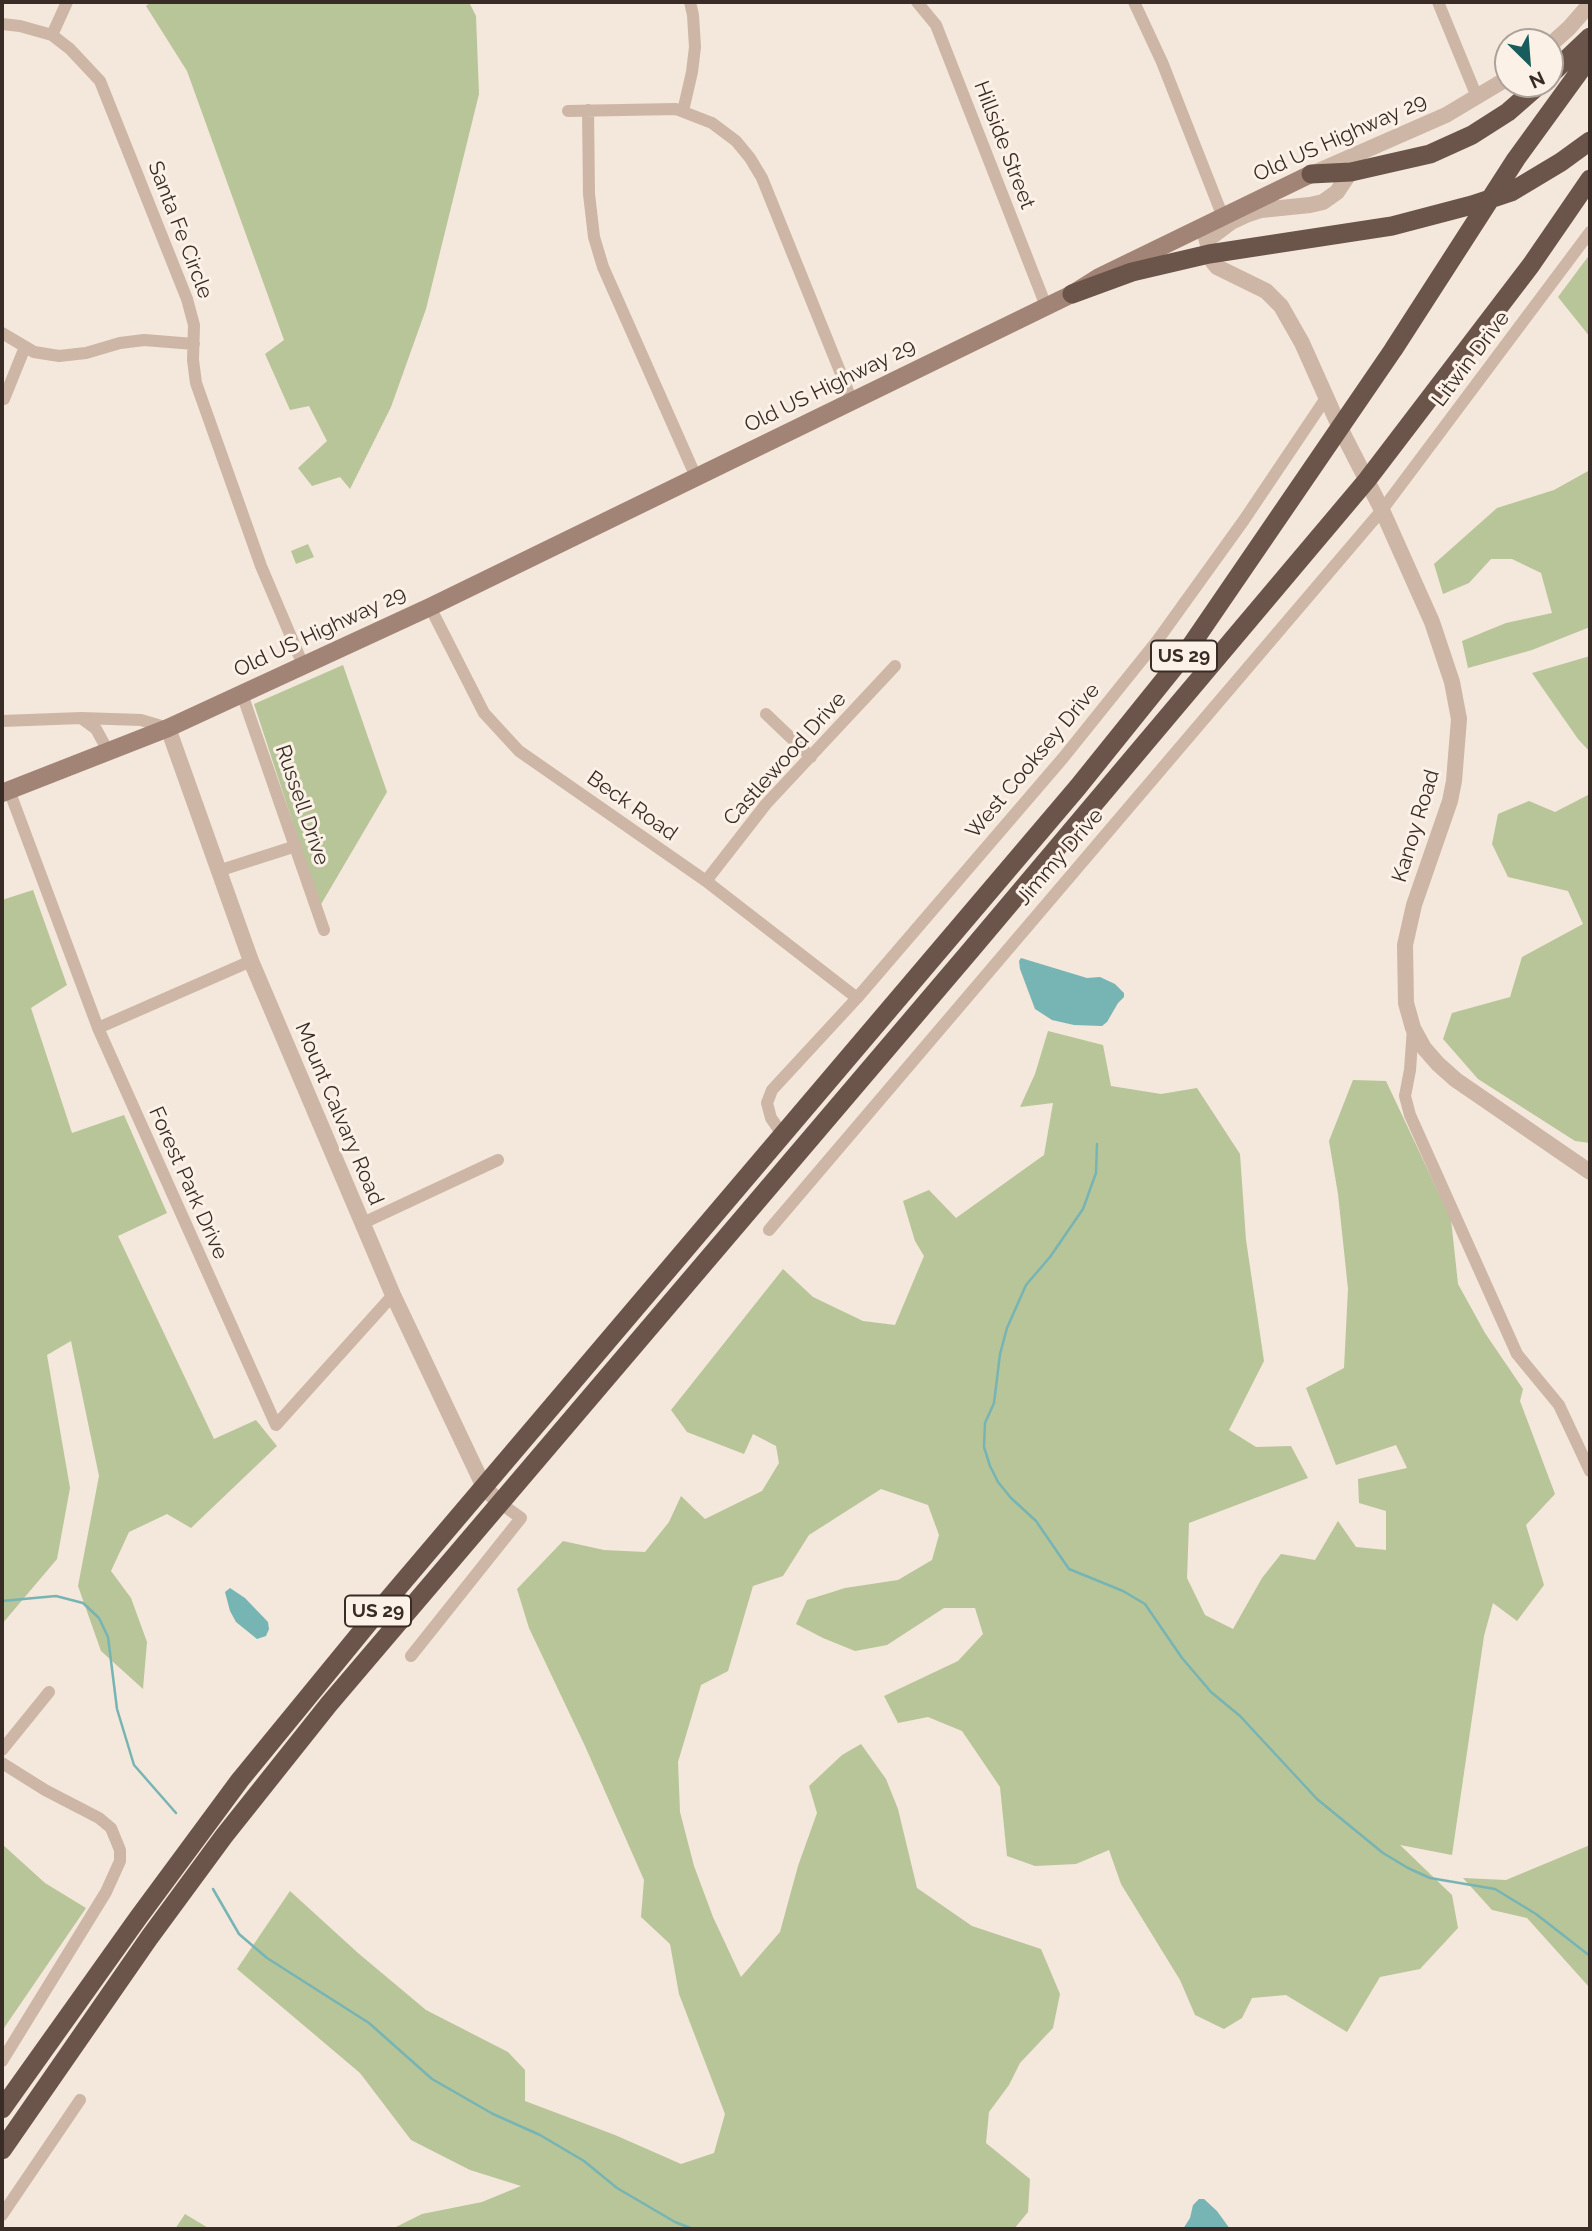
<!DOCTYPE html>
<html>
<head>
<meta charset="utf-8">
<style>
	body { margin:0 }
	#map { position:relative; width:1592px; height:2231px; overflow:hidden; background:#f4e7db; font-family:Raleway,sans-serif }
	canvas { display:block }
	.frame { position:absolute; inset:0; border:4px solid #392c27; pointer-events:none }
	.north { position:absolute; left:1494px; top:28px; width:70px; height:70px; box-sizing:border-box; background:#fbf1e7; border:2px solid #ada29a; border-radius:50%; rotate:155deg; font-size:19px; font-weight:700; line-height:28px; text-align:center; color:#392c27 }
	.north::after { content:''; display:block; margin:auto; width:24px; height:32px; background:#195c5e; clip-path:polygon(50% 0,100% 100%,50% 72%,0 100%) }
</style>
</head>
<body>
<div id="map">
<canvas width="1592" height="2231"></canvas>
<div class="frame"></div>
<div class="north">N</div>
</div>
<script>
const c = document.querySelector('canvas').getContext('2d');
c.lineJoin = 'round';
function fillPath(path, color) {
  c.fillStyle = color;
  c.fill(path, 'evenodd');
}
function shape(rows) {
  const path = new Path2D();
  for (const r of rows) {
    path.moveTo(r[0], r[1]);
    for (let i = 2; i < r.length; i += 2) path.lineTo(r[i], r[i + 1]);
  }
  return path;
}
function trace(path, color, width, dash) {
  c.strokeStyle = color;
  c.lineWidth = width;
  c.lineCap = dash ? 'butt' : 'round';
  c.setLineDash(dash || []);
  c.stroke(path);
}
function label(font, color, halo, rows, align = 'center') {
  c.font = font + ' Raleway,sans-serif';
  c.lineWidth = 6;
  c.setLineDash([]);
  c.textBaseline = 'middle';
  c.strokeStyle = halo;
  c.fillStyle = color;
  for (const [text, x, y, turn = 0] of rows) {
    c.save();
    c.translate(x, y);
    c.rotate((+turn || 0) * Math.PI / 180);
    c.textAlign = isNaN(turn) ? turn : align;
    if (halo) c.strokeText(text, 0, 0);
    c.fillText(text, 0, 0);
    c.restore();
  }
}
fillPath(shape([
	[151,2,469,2,476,16,479,94,426,309,391,407,350,489,340,477,312,486,298,468,327,441,309,406,290,410,265,354,284,340,187,71,146,6],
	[1590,254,1590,337,1558,297],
	[1590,470,1590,627,1532,650,1468,668,1462,641,1506,623,1552,613,1541,573,1512,559,1491,559,1469,583,1443,594,1434,564,1497,508,1554,490],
	[308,544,314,557,296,564,291,551],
	[1590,656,1590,752,1578,739,1532,673],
	[343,665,387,792,320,906,254,704],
	[1590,794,1590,1143,1575,1141,1478,1079,1443,1039,1452,1013,1510,997,1522,957,1583,924,1568,891,1508,877,1492,844,1498,814,1529,801,1555,812],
	[33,890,67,985,31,1008,72,1133,124,1115,167,1213,118,1236,214,1439,256,1420,277,1446,191,1528,167,1514,129,1532,111,1571,131,1598,147,1642,143,1689,101,1651,78,1586,99,1476,71,1341,47,1355,70,1488,57,1559,2,1624,2,900],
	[1048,1031,1103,1045,1111,1086,1161,1094,1197,1088,1240,1154,1246,1240,1264,1361,1229,1430,1256,1447,1291,1446,1308,1478,1189,1523,1187,1578,1205,1615,1233,1629,1262,1578,1281,1554,1315,1560,1338,1521,1356,1547,1386,1550,1386,1511,1359,1503,1358,1479,1407,1468,1396,1445,1336,1465,1306,1388,1344,1368,1348,1289,1338,1194,1329,1141,1353,1080,1386,1081,1451,1219,1458,1284,1485,1333,1523,1389,1520,1401,1555,1494,1526,1525,1544,1585,1517,1621,1493,1603,1484,1636,1452,1855,1400,1845,1452,1895,1458,1928,1420,1969,1380,1977,1347,2032,1286,1995,1252,1998,1242,2018,1224,2029,1195,2015,1180,1980,1121,1884,1109,1850,1076,1864,1035,1866,1007,1856,1000,1787,962,1731,928,1717,898,1723,884,1696,958,1661,983,1634,975,1608,944,1608,887,1645,855,1651,823,1638,796,1624,807,1600,845,1588,898,1580,932,1560,939,1535,928,1505,881,1489,809,1535,783,1576,753,1586,728,1671,701,1685,678,1762,680,1812,694,1866,713,1917,741,1977,780,1932,798,1866,817,1813,809,1786,842,1755,861,1744,886,1779,898,1809,917,1888,972,1926,1041,1949,1060,1994,1053,2028,1020,2063,1009,2085,989,2112,986,2143,1030,2179,1028,2212,1014,2229,392,2229,422,2214,482,2202,521,2186,470,2170,411,2140,360,2073,237,1969,290,1891,358,1953,426,2010,508,2052,525,2070,525,2101,615,2135,681,2164,714,2153,725,2114,679,1994,670,1944,641,1917,644,1880,585,1746,529,1628,517,1589,563,1541,604,1550,645,1552,669,1522,681,1496,705,1519,762,1491,779,1463,776,1446,753,1434,744,1454,687,1432,671,1410,783,1269,813,1297,863,1321,895,1325,924,1256,915,1241,903,1201,929,1190,956,1218,1044,1155,1053,1103,1020,1107,1035,1074],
	[2,1844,45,1883,86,1908,2,2031],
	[1590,1845,1590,1988,1527,1918,1492,1910,1463,1878,1506,1880],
	[185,2214,210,2229,175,2229]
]), '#b8c599');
fillPath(shape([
	[1021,958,1087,978,1100,977,1115,984,1124,993,1124,997,1118,1003,1107,1022,1102,1026,1074,1025,1052,1020,1035,1009,1020,969,1019,961],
	[230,1588,245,1598,268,1622,269,1629,266,1636,257,1639,236,1622,230,1611,225,1592],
	[1199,2199,1204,2199,1217,2211,1230,2229,1183,2229,1190,2218,1193,2205]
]), '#77b4b4');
trace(shape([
	[1097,1144,1096,1173,1083,1209,1050,1257,1026,1285,1007,1328,1000,1354,994,1403,985,1423,984,1447,990,1466,998,1482,1011,1498,1036,1521,1069,1569,1123,1591,1145,1604,1182,1658,1211,1692,1240,1716,1317,1799,1383,1853,1408,1868,1430,1878,1495,1889,1536,1914,1590,1956],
	[2,1601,56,1596,83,1603,99,1618,108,1637,117,1709,134,1765,176,1813],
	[213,1889,239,1934,267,1958,369,2023,432,2079,493,2114,540,2135,584,2161,617,2188,675,2222,693,2229]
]), '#77b4b4', 2.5);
trace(shape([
	[917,2,936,25,1046,306],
	[1134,2,1162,62,1223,217],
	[1438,2,1477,97],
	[2,24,20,26,52,35,70,49,100,81,187,299,194,325,193,360,196,383,261,566,303,665],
	[52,35,67,2],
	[588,110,589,194,594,237,603,267,696,477],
	[568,111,676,109,712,123,736,141,750,158,762,178,852,401],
	[683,111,692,72,695,47,693,15,690,2],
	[2,333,34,352,59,356,86,353,120,343,144,340,194,344],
	[4,399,25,347],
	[430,607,484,713,519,751,706,881,857,998],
	[242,694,324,930],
	[766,714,811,757],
	[81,718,141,720,168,728],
	[2,721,81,718,96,729,108,751],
	[9,790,98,1028,276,1425,393,1295],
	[218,871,296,846],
	[706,881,766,804,895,666],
	[98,1028,251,961],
	[1413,1028,1410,1070,1405,1096,1410,1115,1517,1354,1559,1405,1590,1471],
	[782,1134,771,1118,767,1103,772,1090,857,998,1063,758,1157,641,1244,520,1326,398],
	[363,1223,498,1160],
	[769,1230,1382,510,1590,232],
	[411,1656,521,1518,500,1503],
	[2,1750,49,1692],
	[2,1763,45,1790,99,1818,111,1828,120,1850,120,1861,106,1892,2,2061],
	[2,2215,80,2100]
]), '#cdb6a5', 12);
trace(shape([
	[1550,45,1569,28,1590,4],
	[1316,172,1446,115,1508,78],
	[1203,227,1213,262,1217,267,1266,291,1281,306,1302,343,1340,428,1382,510,1432,622,1452,682,1459,719,1454,781,1450,801,1414,905,1405,945,1406,1003,1413,1028,1424,1048,1438,1064,1456,1080,1590,1172],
	[1207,240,1231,222,1246,215,1261,210,1310,205,1323,202,1337,192,1355,165],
	[168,728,251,961,393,1295,484,1487,500,1503]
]), '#cdb6a5', 16);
trace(shape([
	[2,793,168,728,430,607,1072,294,1099,277,1311,174]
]), '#a18476', 18);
trace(shape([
	[1550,75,1590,37],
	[1311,174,1351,172,1430,154,1472,135,1508,112,1540,84],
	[1072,294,1132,272,1209,254,1392,226,1472,205,1511,192,1561,162,1590,141],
	[2,2109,138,1918,240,1780,380,1609,1078,787,1185,654,1393,350,1516,159,1590,57],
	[2,2150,149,1938,224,1836,329,1704,970,951,1367,480,1531,265,1590,179]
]), '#6b544a', 19);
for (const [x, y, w] of [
	[1184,656,66],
	[378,1611,66]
]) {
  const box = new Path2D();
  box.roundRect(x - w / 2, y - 15.5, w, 31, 5);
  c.fillStyle = '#fbf1e7';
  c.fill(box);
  trace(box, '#392c27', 2);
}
label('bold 19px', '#392c27', null, [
	["US 29",1184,656],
	["US 29",378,1611]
]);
label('21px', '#392c27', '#fbf1e7', [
	["Old US Highway 29",1340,138,-24],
	["Hillside Street",1004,145,69],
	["Santa Fe Circle",180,230,69],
	["Litwin Drive",1471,359,-53],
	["Old US Highway 29",830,386,-26],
	["Old US Highway 29",320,632,-25],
	["Castlewood Drive",785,759,-48],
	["West Cooksey Drive",1033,761,-50],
	["Russell Drive",302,805,71],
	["Beck Road",632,806,35],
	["Kanoy Road",1416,826,-73],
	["Jimmy Drive",1060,857,-49],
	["Mount Calvary Road",339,1114,67],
	["Forest Park Drive",188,1183,66]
]);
</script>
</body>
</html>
